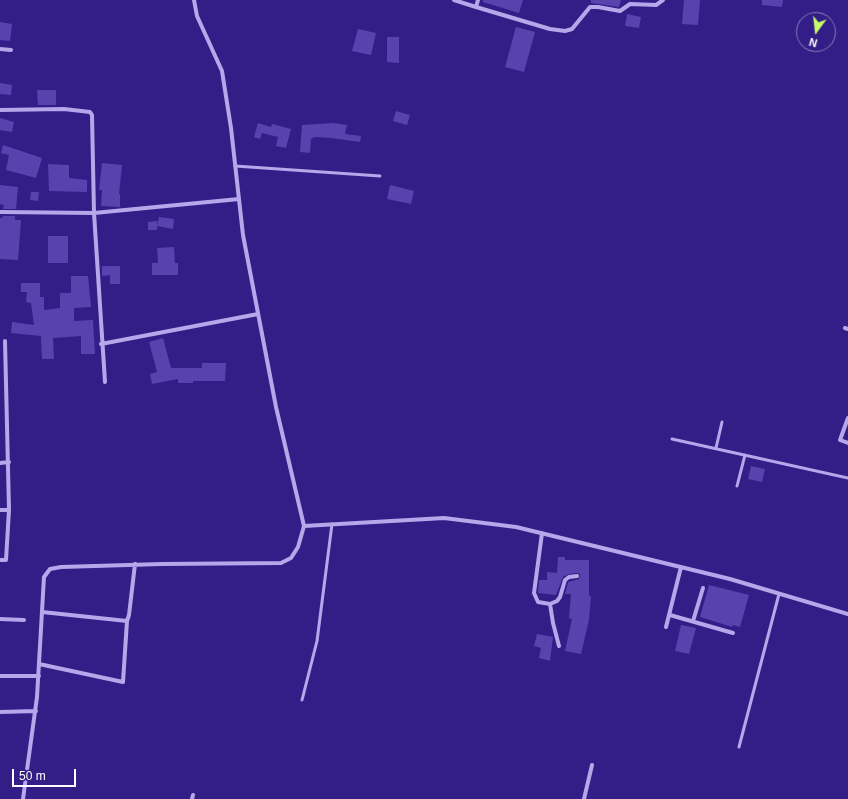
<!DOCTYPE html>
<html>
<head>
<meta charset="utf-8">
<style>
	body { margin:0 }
	#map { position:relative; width:848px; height:799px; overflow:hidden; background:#331e87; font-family:Arial,sans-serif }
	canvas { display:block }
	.north { position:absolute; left:796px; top:12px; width:40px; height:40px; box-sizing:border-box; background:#331e87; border:1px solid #8578b7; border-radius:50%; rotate:195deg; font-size:11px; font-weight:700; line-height:16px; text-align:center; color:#fff }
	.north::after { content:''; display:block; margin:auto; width:14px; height:18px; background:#c7fa67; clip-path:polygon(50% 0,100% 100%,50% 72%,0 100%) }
	.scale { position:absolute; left:12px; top:769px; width:64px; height:18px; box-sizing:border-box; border:2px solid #fff; border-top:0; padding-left:5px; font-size:12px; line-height:14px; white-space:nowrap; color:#fff; -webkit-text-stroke:3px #331e87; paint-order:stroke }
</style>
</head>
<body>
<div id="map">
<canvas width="848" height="799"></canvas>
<div class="north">N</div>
<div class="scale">50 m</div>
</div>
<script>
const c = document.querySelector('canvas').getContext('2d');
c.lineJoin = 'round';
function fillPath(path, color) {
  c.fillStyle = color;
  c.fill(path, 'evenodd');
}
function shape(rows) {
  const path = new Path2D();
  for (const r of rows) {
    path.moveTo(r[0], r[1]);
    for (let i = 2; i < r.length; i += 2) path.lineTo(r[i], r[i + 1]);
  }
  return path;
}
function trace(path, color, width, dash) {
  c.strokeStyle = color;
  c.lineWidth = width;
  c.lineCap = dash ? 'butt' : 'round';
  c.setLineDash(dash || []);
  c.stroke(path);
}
fillPath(shape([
	[483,0,523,0,519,13,483,2],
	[591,0,621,0,619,7,591,3],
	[684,0,700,0,698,25,682,24],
	[762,0,783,0,782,7,762,5],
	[627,14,641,17,639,28,625,26],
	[0,22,12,24,10,41,0,40],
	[516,27,535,32,524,72,505,67],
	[358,29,376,33,371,55,352,51],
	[387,37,399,37,399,63,387,62],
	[0,83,12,85,11,95,0,94],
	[37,90,56,90,56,105,38,105],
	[396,111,410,115,407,125,393,121],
	[0,118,14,122,12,132,0,130],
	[258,123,271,127,272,124,291,129,286,148,276,146,278,137,262,133,260,139,254,137],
	[333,123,347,125,345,134,361,136,360,142,331,138,315,137,311,139,310,153,300,152,302,125],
	[3,145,42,158,36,178,6,170,9,155,1,153],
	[102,163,122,165,119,194,120,194,120,207,101,206,102,190,99,190],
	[48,164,69,165,69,178,87,180,87,192,49,191],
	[0,185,18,187,16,209,3,209,4,205,0,204],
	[390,185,414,191,411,204,387,199],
	[31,192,39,192,38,201,30,200],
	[3,216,15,216,15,220,21,220,18,260,0,259,0,218,2,218],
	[159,217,174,219,173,229,157,226],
	[157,221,157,230,148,230,148,222],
	[48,236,68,236,68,263,48,263],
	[174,247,175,263,178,263,178,275,152,275,152,263,158,263,157,248],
	[102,266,120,266,120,284,110,284,110,275,102,276],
	[71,276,88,276,91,307,74,308,74,321,93,320,95,354,81,354,81,336,53,338,54,359,42,359,41,336,11,333,12,322,34,325,31,303,26,302,27,292,21,292,21,283,40,283,40,297,44,297,44,310,60,308,60,293,71,293],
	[163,338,171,368,202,368,202,363,226,363,225,381,193,381,193,383,178,383,178,379,152,384,150,374,157,372,149,342],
	[751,466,765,469,762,482,748,479],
	[558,557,565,557,565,560,589,560,589,596,591,596,589,620,581,654,565,651,572,619,569,618,571,594,565,594,568,582,579,579,580,574,577,573,569,574,563,577,556,595,538,593,539,580,547,580,547,572,557,573],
	[709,585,749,595,740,627,733,625,732,627,700,617],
	[681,625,696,628,689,654,675,651],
	[537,634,553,637,550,661,539,658,541,648,534,646]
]), '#5743ae');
trace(shape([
	[235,166,380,176],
	[672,439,848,478],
	[716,448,722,422],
	[737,486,745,455],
	[302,700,317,641,332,524],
	[739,747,779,594]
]), '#b4a8eb', 3);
trace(shape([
	[194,0,197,16,222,71,231,128,243,235,276,407,304,526,444,518,516,527,730,579,848,614],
	[454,0,476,7,478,0],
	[476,7,550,29,565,31,572,29,590,7,598,7,620,11,630,4,656,5,663,0],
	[0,49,11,50],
	[0,110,64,109,90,112,92,115,94,213,105,382],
	[0,212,94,213,239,199],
	[845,328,848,329],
	[101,344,258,314],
	[848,418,840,440,848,443],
	[0,463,9,462],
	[0,510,9,510],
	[542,533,534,593,538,602,550,604,557,601,560,597,565,580,569,577,577,576],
	[0,560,6,560,9,510,5,341],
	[550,604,553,623,559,646],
	[42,612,127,621],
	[670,615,733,633],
	[0,619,24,620],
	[693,621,703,588],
	[666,627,681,567],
	[39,664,123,682,127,621,129,615,135,564],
	[0,676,39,676],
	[0,712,36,711],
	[23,799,37,697,44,577,50,569,61,567,162,564,281,563,291,558,298,547,304,526],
	[192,799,193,795],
	[584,799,592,765]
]), '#b4a8eb', 4);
</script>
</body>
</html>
